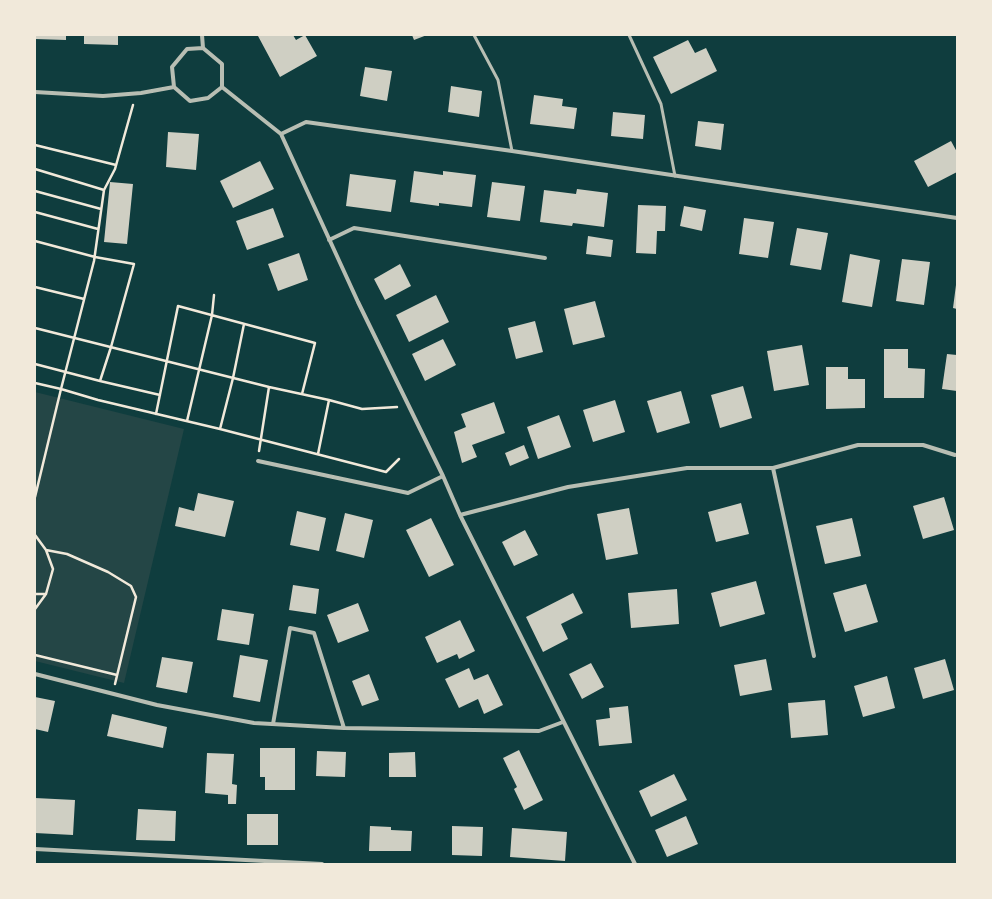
<!DOCTYPE html>
<html>
<head>
<meta charset="utf-8">
<style>
	body { margin:0 }
	#map { position:relative; width:992px; height:899px; overflow:hidden; background:#0f3d3e; font-family:"Noto Sans",sans-serif }
	canvas { display:block }
	.frame { position:absolute; inset:0; border:36px solid #f1e9da; pointer-events:none }
</style>
</head>
<body>
<div id="map">
<canvas width="992" height="899"></canvas>
<div class="frame"></div>
</div>
<script>
const c = document.querySelector('canvas').getContext('2d');
c.lineJoin = 'round';
function fillPath(path, color) {
  c.fillStyle = color;
  c.fill(path, 'evenodd');
}
function shape(rows) {
  const path = new Path2D();
  for (const r of rows) {
    path.moveTo(r[0], r[1]);
    for (let i = 2; i < r.length; i += 2) path.lineTo(r[i], r[i + 1]);
  }
  return path;
}
function trace(path, color, width, dash) {
  c.strokeStyle = color;
  c.lineWidth = width;
  c.lineCap = dash ? 'butt' : 'round';
  c.setLineDash(dash || []);
  c.stroke(path);
}
fillPath(shape([
	[35,392,184,429,124,683,35,661]
]), '#244646');
fillPath(shape([
	[35,35,66,35,66,40,35,39],
	[84,35,118,35,118,45,84,44],
	[259,35,293,35,296,40,305,35,317,56,280,77,258,36],
	[412,35,427,35,414,40],
	[688,40,695,53,706,48,717,71,671,94,653,57],
	[365,67,392,71,387,101,360,96],
	[451,86,482,91,479,117,448,112],
	[534,95,563,99,562,106,577,108,574,129,530,124],
	[613,112,645,115,643,139,611,136],
	[698,121,724,124,721,150,695,146],
	[168,132,199,134,196,170,166,167],
	[951,141,957,152,957,172,928,187,914,161],
	[260,161,274,189,233,208,220,181],
	[414,171,443,175,443,171,476,175,472,207,439,203,439,206,410,202],
	[350,174,396,180,391,212,346,206],
	[110,182,133,184,127,244,104,242],
	[492,182,525,186,520,221,487,217],
	[577,189,608,193,604,227,573,223,572,226,540,222,544,190,576,194],
	[638,205,666,206,665,231,657,231,656,254,636,253],
	[684,206,706,210,702,231,680,226],
	[273,208,284,237,247,250,236,221],
	[744,218,774,222,768,258,739,254],
	[797,228,828,233,821,270,790,265],
	[588,236,613,240,611,257,586,254],
	[299,253,308,280,278,291,268,264],
	[850,254,880,260,872,307,842,302],
	[902,259,930,262,924,305,896,301],
	[400,264,411,286,385,300,374,279],
	[956,285,957,285,957,309,953,308],
	[436,295,449,322,409,342,396,315],
	[595,301,605,337,573,345,564,309],
	[535,321,543,352,516,359,508,328],
	[443,339,456,365,425,381,412,354],
	[802,345,809,385,774,391,767,351],
	[884,349,908,349,908,368,925,369,924,398,884,398],
	[947,354,957,355,957,391,942,389],
	[826,367,848,367,848,379,865,379,865,408,826,409],
	[743,386,752,418,720,428,711,395],
	[681,391,690,423,657,433,647,401],
	[615,400,625,432,593,442,583,410],
	[494,402,505,433,472,445,477,457,462,463,454,432,466,427,461,414],
	[559,415,571,447,538,459,527,427],
	[524,445,529,458,510,466,505,453],
	[198,493,234,501,225,537,175,526,179,507,194,511],
	[944,497,954,530,923,539,913,506],
	[741,503,749,534,716,542,708,512],
	[629,508,638,554,606,560,597,514],
	[297,511,326,518,319,551,290,545],
	[345,513,373,520,364,558,336,551],
	[431,518,454,565,429,577,406,530],
	[852,518,861,556,825,564,816,526],
	[525,530,538,555,514,566,502,542],
	[756,581,765,614,720,627,711,593],
	[866,584,878,622,845,632,833,593],
	[293,585,319,589,316,614,289,610],
	[677,589,679,624,631,628,628,593],
	[573,593,583,613,561,624,568,639,543,652,526,617],
	[358,603,369,631,338,643,327,615],
	[222,609,254,614,249,645,217,640],
	[460,620,475,651,459,659,457,654,437,663,425,637],
	[240,655,268,660,260,702,233,697],
	[162,657,193,662,187,693,156,687],
	[766,659,772,690,740,696,734,665],
	[945,659,954,690,923,699,914,668],
	[591,663,604,687,582,699,569,674],
	[469,668,474,680,488,674,503,705,484,714,478,699,459,708,445,679],
	[369,674,379,700,362,706,352,681],
	[887,676,895,708,863,717,854,686],
	[35,697,55,701,48,732,35,729],
	[825,700,828,735,791,738,788,703],
	[628,706,632,743,599,746,596,720,610,718,609,708],
	[112,714,167,727,163,748,107,736],
	[260,748,295,748,295,790,265,790,265,777,260,777],
	[519,750,543,800,524,810,514,789,517,787,503,758],
	[317,751,346,752,345,777,316,776],
	[415,752,416,777,389,777,389,753],
	[207,753,234,754,232,784,237,785,236,804,228,804,228,795,205,793],
	[674,774,687,800,651,817,639,791],
	[35,798,75,800,73,835,35,833],
	[138,809,176,811,175,841,136,840],
	[247,814,278,814,278,845,247,845],
	[686,816,698,844,667,857,655,830],
	[370,826,391,827,391,830,412,831,411,851,369,851],
	[452,826,483,827,482,856,452,855],
	[512,828,567,832,565,861,510,857]
]), '#cfcfc3');
trace(shape([
	[35,145,116,165],
	[35,169,104,190],
	[35,191,101,209],
	[35,212,98,229],
	[35,241,95,257,134,264,111,347,100,381,35,364],
	[35,287,84,299],
	[35,328,269,387],
	[100,381,160,395],
	[35,383,61,389,94,261,104,190,115,169,133,105],
	[329,400,362,409,397,407],
	[156,414,178,306,315,343,302,394],
	[187,421,212,315,214,295],
	[220,429,233,378,244,324],
	[259,451,269,387,329,400,318,454],
	[35,497,61,389,98,400,220,429,386,472,399,459],
	[35,535,46,550,53,569,46,594,35,609],
	[46,550,67,554,108,572,131,586,136,597,115,684],
	[35,594,46,594],
	[35,655,117,675]
]), '#f1e9da', 2.5);
trace(shape([
	[474,35,498,80,512,151],
	[629,35,661,104,675,176]
]), '#b8beb3', 3);
trace(shape([
	[202,35,203,48],
	[203,48,222,64,222,87,208,98,190,101,174,87,172,67,187,49,203,48],
	[222,87,281,134,358,302,443,476,460,515,635,864],
	[35,92,103,96,141,93,174,87],
	[281,134,306,122,512,151,957,218],
	[329,240,354,228,545,258],
	[258,461,408,493,443,476],
	[773,468,814,656],
	[460,515,568,487,687,468,773,468,858,445,923,445,955,455],
	[35,674,157,705,254,723,344,728,539,731,563,722],
	[273,724,290,628,314,633,344,728],
	[35,849,322,864]
]), '#b8beb3', 4);
</script>
</body>
</html>
